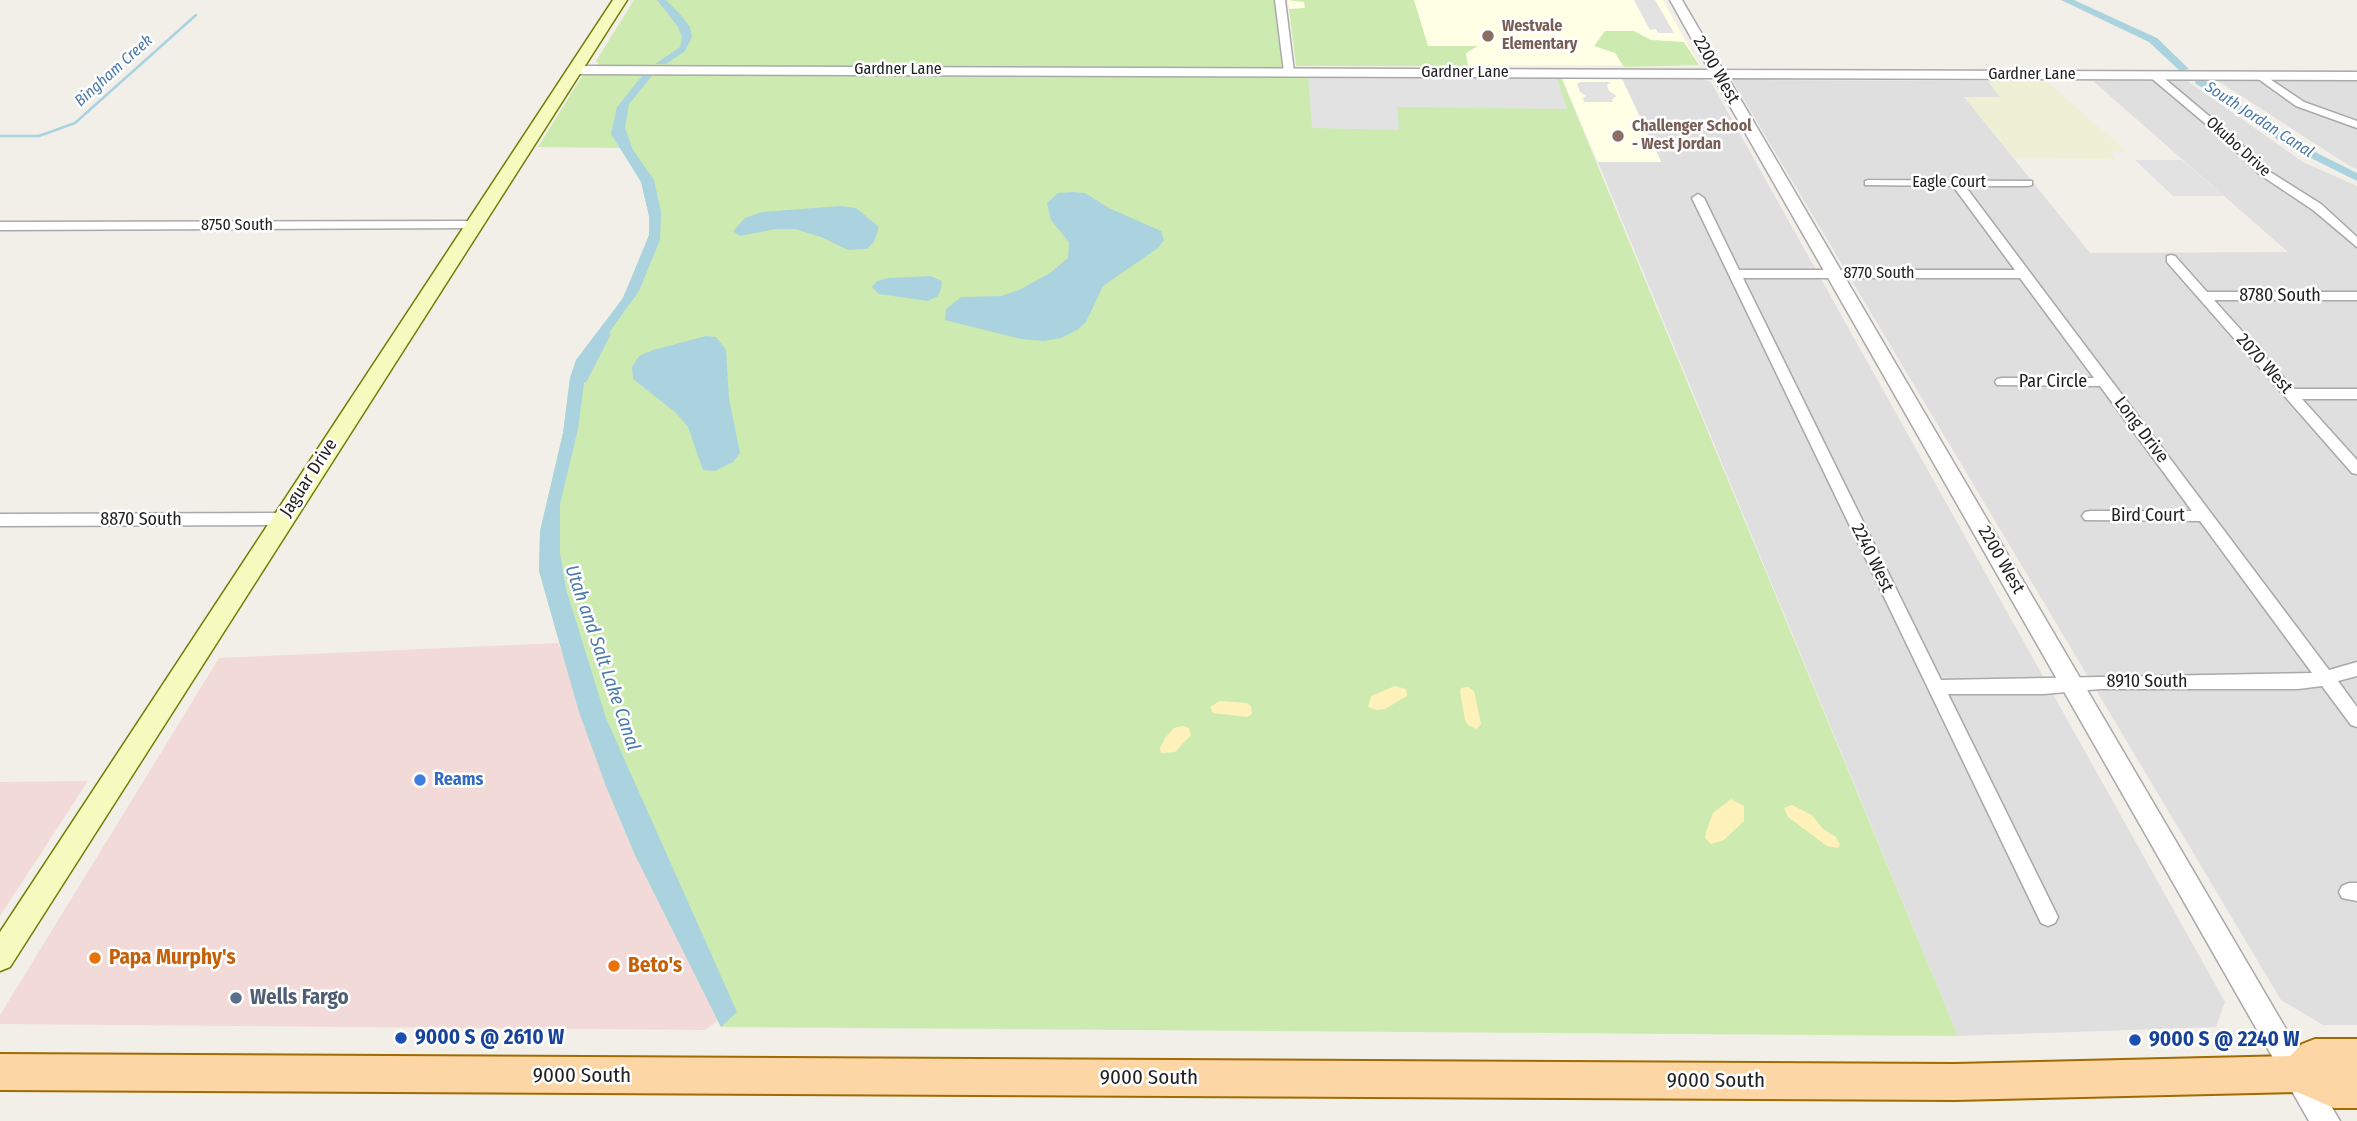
<!DOCTYPE html>
<html>
<head>
<meta charset="utf-8">
<style>
	body { margin:0 }
	canvas { display:block; background:#f2efe9 }
</style>
</head>
<body>
<canvas width="2357" height="1121"></canvas>
<script>
const c = document.querySelector('canvas').getContext('2d');
c.lineJoin = 'round';
function fillPath(path, color) {
  c.fillStyle = color;
  c.fill(path, 'evenodd');
}
function shape(rows) {
  const path = new Path2D();
  for (const r of rows) {
    path.moveTo(r[0], r[1]);
    for (let i = 2; i < r.length; i += 2) path.lineTo(r[i], r[i + 1]);
  }
  return path;
}
function trace(path, color, width, dash) {
  c.strokeStyle = color;
  c.lineWidth = width;
  c.lineCap = dash ? 'butt' : 'round';
  c.setLineDash(dash || []);
  c.stroke(path);
}
function label(font, color, halo, rows, align = 'center') {
  c.font = font + ' "Fira Sans Condensed",sans-serif';
  c.lineWidth = 5;
  c.setLineDash([]);
  c.textBaseline = 'middle';
  c.strokeStyle = halo;
  c.fillStyle = color;
  for (const [text, x, y, turn = 0] of rows) {
    c.save();
    c.translate(x, y);
    c.rotate((+turn || 0) * Math.PI / 180);
    c.textAlign = isNaN(turn) ? turn : align;
    if (halo) c.strokeText(text, 0, 0);
    c.fillText(text, 0, 0);
    c.restore();
  }
}
fillPath(shape([
	[1621,77,1700,78,1711,82,2225,1002,2216,1027,1958,1036,1598,162,1661,161],
	[1732,80,1988,81,2000,97,1965,98,2090,253,2288,252,2093,81,2186,80,2303,162,2357,186,2357,1025,2323,1025,2281,1000],
	[2218,81,2357,81,2357,169,2348,165]
]), '#e0dfdf');
fillPath(shape([
	[558,643,725,1015,705,1030,0,1024,0,1015,219,658],
	[88,781,0,916,0,782]
]), '#f2dad9');
fillPath(shape([
	[1288,0,1663,0,1699,65,1296,66],
	[1562,78,1622,79,1661,162,1598,162]
]), '#ffffe5');
fillPath(shape([
	[1988,81,2047,81,2127,152,2110,152,2116,159,2014,158,1964,97,2000,97]
]), '#eef0d5');
fillPath(shape([
	[634,0,1274,0,1282,68,1278,68,1278,73,1561,77,1958,1036,721,1027,635,855,606,786,579,712,539,571,540,531,563,433,570,378,576,360,619,305,634,274,649,235,649,216,641,182,621,148,538,147,584,73,592,73,599,64,596,61],
	[1288,0,1414,0,1428,46,1478,46,1466,53,1468,66,1296,66,1289,9,1305,8,1304,2],
	[1605,31,1634,31,1651,40,1684,42,1699,65,1624,67,1615,53,1594,46]
]), '#cdebb0');
fillPath(shape([
	[1395,686,1406,689,1407,696,1385,709,1377,710,1368,707,1371,696],
	[1468,687,1474,691,1481,724,1477,729,1468,725,1465,720,1460,692,1461,688],
	[1220,701,1247,703,1251,706,1252,714,1247,717,1213,713,1210,707],
	[1183,726,1189,728,1191,735,1175,752,1161,753,1160,748,1165,738,1174,728],
	[1731,799,1744,806,1744,821,1724,840,1711,844,1705,838,1706,832,1713,813],
	[1792,805,1812,815,1823,829,1836,837,1840,845,1838,848,1827,846,1788,817,1784,808]
]), '#fff1ba');
fillPath(shape([
	[1634,0,1655,0,1674,33,1658,33,1656,29,1650,30],
	[1308,76,1557,79,1567,109,1397,107,1399,130,1312,128],
	[1580,82,1611,82,1607,85,1609,91,1617,96,1612,99,1613,102,1584,102,1583,98,1586,96,1580,92,1577,84],
	[2135,160,2182,160,2224,196,2173,196]
]), '#e2e2e2');
fillPath(shape([
	[657,0,666,0,679,13,690,27,692,37,685,51,666,64,655,64,680,47,682,37,678,27],
	[642,76,652,76,629,104,625,128,633,150,654,180,661,212,660,240,639,291,590,359,585,375,578,429,560,504,560,553,566,589,606,718,737,1012,721,1027,635,855,606,786,579,712,539,571,540,531,563,433,570,378,576,360,623,298,649,235,649,216,641,182,611,134,617,107],
	[1074,192,1085,193,1109,208,1161,231,1164,240,1158,248,1103,286,1086,322,1077,330,1061,338,1044,341,1021,339,945,320,946,309,961,297,1001,296,1021,289,1050,273,1068,258,1069,242,1051,220,1047,203,1058,193],
	[840,206,856,208,879,227,874,242,867,249,848,250,821,237,795,229,776,229,740,236,733,231,745,218,762,212],
	[930,276,942,281,941,289,938,296,928,301,879,294,872,287,877,281,888,278],
	[706,336,716,337,726,350,729,398,740,453,733,462,715,471,703,470,688,427,675,412,633,379,632,367,639,356,653,350]
]), '#aad3df');
trace(shape([
	[0,136,39,136,75,123,196,15]
]), '#aad3df', 2.5);
fillPath(shape([
	[2061,0,2074,0,2157,38,2189,69,2180,71,2149,42,2061,0],
	[2195,79,2203,79,2295,142,2357,173,2357,181,2287,146,2195,83,2195,79],
	[604,330,611,334,588,379,586,382,576,382,574,379,597,334,604,330]
]), '#aad3df');
const minor = shape([
	[1275,0,1285,0,1294,72,1289,75,1284,72,1275,0],
	[2150,73,2158,73,2234,137,2267,170,2321,204,2357,237,2357,247,2313,210,2259,174,2226,141,2150,77,2150,73],
	[2261,73,2304,102,2357,121,2357,128,2296,106,2257,78,2256,76,2261,73],
	[1869,180,2032,181,2032,185,2028,186,1965,186,2329,670,2357,662,2357,676,2338,681,2357,707,2357,727,2351,725,2322,686,2298,689,2100,689,2044,694,1948,694,2058,917,2055,923,2048,926,2041,923,1692,198,1698,194,1704,198,1739,270,2015,270,1953,186,1865,185,1865,181,1869,180],
	[1743,278,2020,278,2094,378,2002,378,1997,379,1995,382,1997,385,2100,386,2192,511,2090,511,2085,512,2082,516,2085,520,2200,521,2312,673,1941,680,1743,278],
	[474,221,480,225,478,228,0,230,0,222,474,221],
	[2171,255,2175,256,2207,292,2357,292,2357,300,2214,300,2294,389,2357,389,2357,399,2302,399,2357,460,2357,474,2352,473,2167,262,2167,256,2171,255],
	[283,513,291,519,283,525,0,526,0,514,283,513],
	[2349,883,2357,883,2357,901,2342,898,2339,892,2342,886,2349,883]
]);
const tertiary = shape([
	[1670,0,1682,0,1723,70,2357,72,2357,80,1728,78,2340,1121,2309,1121,1714,78,574,74,567,70,574,66,1709,70,1670,0]
]);
const secondary = shape([
	[613,0,627,0,10,967,0,971,0,932,613,0]
]);
const primary = shape([
	[2315,1039,2357,1039,2357,1108,2334,1108,2297,1092,1955,1100,0,1090,0,1054,1955,1064,2290,1056,2302,1044,2315,1039]
]);
trace(minor, '#a9a9a9', 3);
trace(tertiary, '#a9a9a9', 3);
trace(secondary, '#707d05', 3);
trace(primary, '#a06b00', 4);
fillPath(minor, '#fff');
fillPath(tertiary, '#fff');
fillPath(secondary, '#f7fabf');
fillPath(primary, '#fcd6a4');
for (const [x, y, r, color] of [
	[1488,36,7,"#8d6e63"],
	[1618,136,7,"#8d6e63"],
	[420,780,7,"#3f7fe0"],
	[95,958,7,"#e8710a"],
	[614,966,7,"#e8710a"],
	[236,998,7,"#5c6f8a"],
	[401,1038,7,"#1a4fb4"],
	[2135,1040,7,"#1a4fb4"]
]) {
  const dot = new Path2D();
  dot.arc(x, y, r, 0, 2 * Math.PI);
  c.fillStyle = color;
  c.fill(dot);
  trace(dot, '#fff', 2.5);
}
label('bold 16px', '#785e54', '#fff', [
	["Westvale",1502,27],
	["Elementary",1502,45],
	["Challenger School",1632,127],
	["- West Jordan",1632,145]
], 'left');
label('16px', '#222', '#fff', [
	["Gardner Lane",898,70],
	["Gardner Lane",1465,73],
	["Gardner Lane",2032,75],
	["Okubo Drive",2238,147,42],
	["Eagle Court",1949,183],
	["8750 South",237,226],
	["8770 South",1879,274]
]);
label('italic 16px', '#4a7aab', '#fff', [
	["Bingham Creek",114,71,-42],
	["South Jordan Canal",2259,120,33]
]);
label('18px', '#222', '#fff', [
	["2200 West",1716,70,60],
	["8780 South",2280,296],
	["2070 West",2264,364,48],
	["Par Circle",2053,382],
	["Long Drive",2141,430,53],
	["Jaguar Drive",309,478,-57],
	["Bird Court",2148,516],
	["8870 South",141,520],
	["2240 West",1872,558,64],
	["2200 West",2001,560,60],
	["8910 South",2147,682]
]);
label('bold 18px', '#366cbe', '#fff', [
	["Reams",434,780]
], 'left');
label('italic 19px', '#4a7aab', '#fff', [
	["Utah and Salt Lake Canal",602,658,71]
]);
label('bold 21px', '#c56008', '#fff', [
	["Papa Murphy's",109,958],
	["Beto's",628,966]
], 'left');
label('bold 21px', '#4e5e75', '#fff', [
	["Wells Fargo",250,998]
], 'left');
label('bold 21px', '#164399', '#fff', [
	["9000 S @ 2610 W",415,1038],
	["9000 S @ 2240 W",2149,1040]
], 'left');
label('21px', '#222', '#fff', [
	["9000 South",582,1076],
	["9000 South",1149,1078],
	["9000 South",1716,1081]
]);
</script>
</body>
</html>
